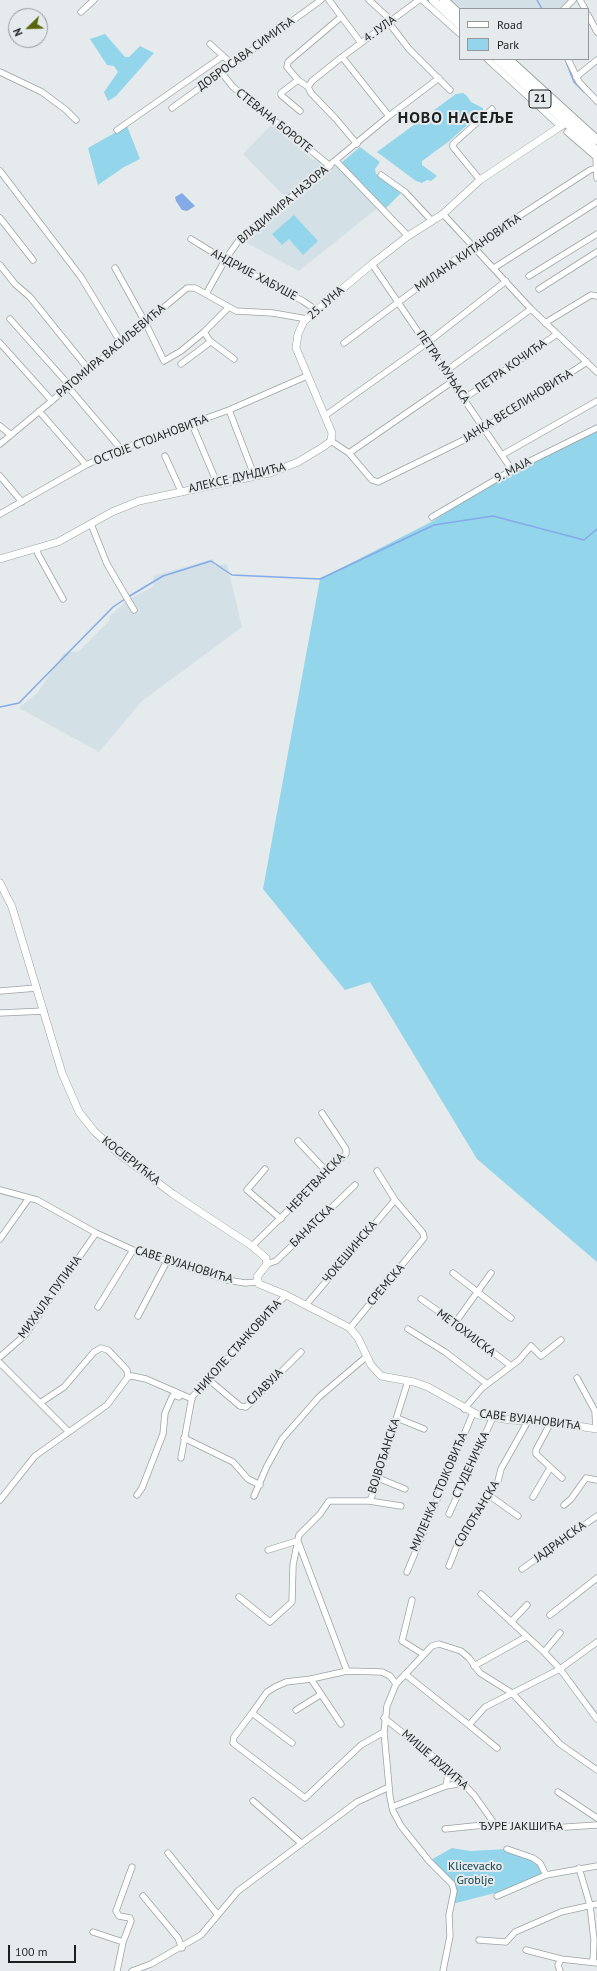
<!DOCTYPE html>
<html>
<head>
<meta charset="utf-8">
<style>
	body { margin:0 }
	#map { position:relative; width:597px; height:1971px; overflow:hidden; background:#e5eaec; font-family:"PT Sans",sans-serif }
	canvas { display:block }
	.legend { position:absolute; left:459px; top:8px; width:130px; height:52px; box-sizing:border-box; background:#e5eaec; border:1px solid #95999a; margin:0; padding:5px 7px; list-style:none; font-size:12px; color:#1e2020 }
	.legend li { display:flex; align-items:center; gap:8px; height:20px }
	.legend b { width:20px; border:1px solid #95999a }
	.north { position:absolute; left:8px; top:8px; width:40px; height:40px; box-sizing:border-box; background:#e5eaec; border:1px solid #95999a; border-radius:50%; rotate:247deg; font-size:11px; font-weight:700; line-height:16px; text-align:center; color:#1e2020 }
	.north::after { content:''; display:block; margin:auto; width:14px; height:18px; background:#586508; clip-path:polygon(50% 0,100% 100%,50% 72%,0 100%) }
	.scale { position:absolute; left:8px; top:1945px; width:68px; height:18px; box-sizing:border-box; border:2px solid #1e2020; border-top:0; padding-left:5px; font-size:12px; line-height:14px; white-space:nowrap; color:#1e2020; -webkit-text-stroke:3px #e5eaec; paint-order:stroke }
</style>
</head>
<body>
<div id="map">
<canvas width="597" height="1971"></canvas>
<ul class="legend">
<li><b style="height:5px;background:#fff"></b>Road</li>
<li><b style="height:11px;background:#93d5ea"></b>Park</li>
</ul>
<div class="north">N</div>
<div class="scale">100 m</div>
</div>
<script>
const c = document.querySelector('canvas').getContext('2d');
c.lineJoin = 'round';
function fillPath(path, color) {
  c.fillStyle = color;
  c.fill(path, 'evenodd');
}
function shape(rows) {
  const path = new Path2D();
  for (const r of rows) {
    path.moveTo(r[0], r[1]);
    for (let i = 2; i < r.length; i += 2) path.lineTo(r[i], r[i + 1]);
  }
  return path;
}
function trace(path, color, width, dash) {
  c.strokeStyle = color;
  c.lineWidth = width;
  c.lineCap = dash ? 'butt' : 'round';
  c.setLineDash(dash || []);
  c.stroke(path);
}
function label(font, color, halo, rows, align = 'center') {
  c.font = font + ' "PT Sans",sans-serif';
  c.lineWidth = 4;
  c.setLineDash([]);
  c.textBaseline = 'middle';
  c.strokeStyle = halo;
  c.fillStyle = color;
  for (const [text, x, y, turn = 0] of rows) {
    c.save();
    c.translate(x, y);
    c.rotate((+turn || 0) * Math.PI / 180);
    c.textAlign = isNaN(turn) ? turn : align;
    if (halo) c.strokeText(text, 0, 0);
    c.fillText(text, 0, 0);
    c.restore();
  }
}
fillPath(shape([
	[452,0,569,0,561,9,462,9],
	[273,123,279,128,277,130,313,160,315,158,322,164,321,168,286,198,243,154],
	[338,164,380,206,299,271,245,242],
	[213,559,215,566,227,564,242,627,142,701,99,752,19,708,37,693,64,653,79,651,110,620,109,617,126,601,154,586,153,576]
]), '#d3e1e6');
fillPath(shape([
	[105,34,125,57,129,57,140,46,154,53,116,96,108,101,104,92,118,72,114,66,107,65,90,39],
	[463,93,467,96,471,102,483,108,483,111,448,142,422,161,422,165,437,176,431,181,427,180,422,183,416,181,377,152,456,94],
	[127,126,140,159,124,167,98,185,88,148],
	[360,147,380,162,375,169,376,174,402,192,386,208,341,163],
	[294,215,318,241,303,255,289,239,282,245,272,234],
	[597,428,597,1262,477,1159,370,982,345,990,263,889,320,579,433,521,512,470],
	[452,1848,470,1851,507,1849,533,1858,546,1875,497,1896,495,1893,452,1904,452,1884,429,1861]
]), '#93d5ea');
fillPath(shape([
	[182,193,195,206,187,211,182,210,176,201,175,197]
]), '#84aae8');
trace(shape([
	[537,0,542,9],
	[565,59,574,82,584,92],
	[128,597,163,576,211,561,232,575,320,579,434,525,493,516,584,540,597,529],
	[0,707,19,703,113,607,125,599]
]), '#84aae8', 1.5);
const street = shape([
	[329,0,361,43],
	[369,0,392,21],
	[422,0,460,34],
	[580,0,585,9],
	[564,9,573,0],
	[81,12,94,0],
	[588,15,597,32],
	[341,17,288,62,287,67,298,80,308,87,311,93,336,119,357,144],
	[389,23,409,49,450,90],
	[210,44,232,64],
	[342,57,389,116],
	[487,59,561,127],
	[568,59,579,82,597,101],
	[0,72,42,92,66,110,76,120],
	[221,72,233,87,330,166],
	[576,77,597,60],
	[298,80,281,93,281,95,300,111],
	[308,87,312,81,342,57,419,0],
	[172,108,321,0],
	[117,130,223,56],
	[567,132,596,157,597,178],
	[336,161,408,236],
	[0,171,81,277,121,343],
	[381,175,405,192,432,221],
	[480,180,453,147,453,144,492,109],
	[443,214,531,309,597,372],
	[0,218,33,260],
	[191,239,225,260,303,301,316,310],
	[372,264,512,470],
	[0,265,15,284,30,297,89,370],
	[115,268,145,322,164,361,181,351,204,332,228,308],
	[494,268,597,202],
	[529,276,597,234],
	[539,289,597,252],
	[206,294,225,260,239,240,389,116,439,78],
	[10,319,70,386],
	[545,323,591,295,597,296],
	[210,341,234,359],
	[0,343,52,401],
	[344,343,473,246,590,170,596,168],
	[181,364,209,343,210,341,204,332],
	[446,371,531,309],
	[69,388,121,449],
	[465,398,557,334],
	[229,410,254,475],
	[39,411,86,465],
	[326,415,427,343,506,281],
	[192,424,217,483],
	[0,426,11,435],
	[331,441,349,453,372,480,378,482,478,433,489,425,587,362],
	[0,444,187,288,195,288,236,311,273,313,307,319],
	[349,453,453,381],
	[502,455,597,401],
	[165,456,181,491],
	[0,476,22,502],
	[0,514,86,465,121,449,229,410,307,376],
	[432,517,512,470,597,428],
	[91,524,107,564,134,610],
	[37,549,38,554,63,599],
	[0,991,37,988],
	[0,1013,44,1011],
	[298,1141,327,1172],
	[265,1169,247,1190,281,1219],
	[0,1190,37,1200,96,1233,133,1250,227,1280,245,1283,257,1282],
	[0,1239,29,1198],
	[252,1246,346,1154,346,1149,322,1113],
	[267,1264,276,1261,355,1185],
	[453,1273,511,1318],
	[421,1299,455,1323,511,1366],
	[306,1305,395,1200],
	[98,1307,133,1250],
	[138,1316,167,1261],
	[455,1323,491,1273],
	[350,1328,424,1238,423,1233,395,1200,377,1171],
	[408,1329,445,1352,487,1384],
	[0,1357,25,1335,96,1233],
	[0,1363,69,1432],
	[577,1378,595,1411,596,1429],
	[208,1379,240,1406,246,1407,301,1352],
	[40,1403,64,1387,94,1352,101,1348,108,1350,127,1370,128,1377],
	[464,1409,482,1388,519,1360,531,1346,541,1356,561,1340],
	[397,1418,424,1429],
	[551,1422,536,1450,536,1454,562,1478],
	[184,1438,233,1462,248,1479,260,1485],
	[181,1458,192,1397,286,1295],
	[378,1478,405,1489],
	[137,1495,142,1488,163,1434,165,1413,172,1397,174,1395,179,1397],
	[254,1496,267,1466,282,1439,319,1397,366,1357],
	[490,1496,518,1516],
	[533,1497,550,1468],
	[0,1500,35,1456,107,1405,128,1377,132,1376,146,1379,192,1399],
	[369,1501,401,1506],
	[564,1505,571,1499,586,1478,597,1480],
	[449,1514,493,1417],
	[268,1550,297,1541,299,1544,347,1671],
	[449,1566,460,1538,498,1481,501,1469,528,1421],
	[522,1569,597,1516],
	[407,1572,473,1413],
	[481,1594,544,1652,560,1669,597,1719],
	[239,1597,270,1622,292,1602,293,1565,299,1535,320,1514,329,1501,367,1501,371,1499,408,1381],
	[412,1600,402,1641,423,1654],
	[550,1615,597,1578],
	[511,1622,527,1605],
	[544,1652,560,1633],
	[474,1666,526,1637],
	[405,1674,469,1725,485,1707,560,1669,597,1642],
	[311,1679,341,1724],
	[296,1710,320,1695],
	[252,1713,234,1737,233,1743,305,1798,361,1745,384,1732],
	[384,1718,449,1769,474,1795,496,1826],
	[469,1725,497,1748],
	[292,1743,252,1713,267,1692,275,1687,286,1682,311,1679,347,1671,382,1672,390,1676,396,1684],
	[446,1786,449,1769],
	[558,1792,597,1818],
	[253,1801,301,1843],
	[392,1807,446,1786,463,1783],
	[445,1829,484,1825,552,1828,597,1825],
	[507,1849,533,1858,540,1863,546,1875],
	[168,1853,218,1915],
	[579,1868,590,1905,594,1940,593,1962],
	[143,1896,178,1938,182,1948],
	[497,1896,546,1875,597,1866],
	[93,1932,123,1942],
	[479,1940,506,1942,515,1932,561,1912,597,1904],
	[526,1950,561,1959,597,1963],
	[117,1971,123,1942,131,1921,130,1918,119,1916,116,1911,132,1867],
	[132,1971,151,1964,201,1935,238,1891,357,1802,389,1787],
	[443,1971,450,1936,449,1915,454,1891,452,1884,429,1861,401,1826,393,1811,390,1797,384,1732,387,1706,396,1684,432,1646,439,1644,461,1651,469,1658,480,1673,512,1693,560,1744,597,1770],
	[560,1971,558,1965,561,1959]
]);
const secondary = shape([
	[0,559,58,542,112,512,139,501,270,473,298,462,323,447,331,441,332,433,296,348,298,334,304,321,372,264,408,236,443,214,480,180,570,120],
	[0,883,12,907,62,1073,79,1112,94,1131,119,1154,173,1194,252,1246,266,1258,267,1264,257,1277,259,1284,286,1295,350,1328,358,1338,371,1365,381,1376,414,1382,428,1387,478,1415,511,1420,551,1422,597,1429]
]);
const primary = shape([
	[433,0,460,25],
	[444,0,460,15],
	[497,59,597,151],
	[508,59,597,140]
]);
trace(street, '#9da2a3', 7);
trace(secondary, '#9da2a3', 8);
trace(primary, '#9da2a3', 10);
trace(street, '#fff', 5.5);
trace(secondary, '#fff', 7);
trace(primary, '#fff', 8);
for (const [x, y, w] of [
	[540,99,22]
]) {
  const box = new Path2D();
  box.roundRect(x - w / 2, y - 9, w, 18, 3);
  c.fillStyle = '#e5eaec';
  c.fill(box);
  trace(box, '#1e2020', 1);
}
label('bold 11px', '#1e2020', null, [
	["21",540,99]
]);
label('12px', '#1e2020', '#e5eaec', [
	["4. ЈУЛА",380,29,-36],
	["ДОБРОСАВА СИМИЋА",246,54,-36],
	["СТЕВАНА БОРОТЕ",274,121,39],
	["ВЛАДИМИРА НАЗОРА",283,205,-40],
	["МИЛАНА КИТАНОВИЋА",468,253,-35],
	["АНДРИЈЕ ХАБУШЕ",254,275,28],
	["25. ЈУНА",326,303,-41],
	["РАТОМИРА ВАСИЉЕВИЋА",111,351,-40],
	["ПЕТРА КОЧИЋА",511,366,-35],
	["ПЕТРА МУЊАСА",443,367,56],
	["ЈАНКА ВЕСЕЛИНОВИЋА",518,406,-32],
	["ОСТОЈЕ СТОЈАНОВИЋА",151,440,-21],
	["9. МАЈА",513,470,-28],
	["АЛЕКСЕ ДУНДИЋА",237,478,-13],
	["КОСЈЕРИЋКА",131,1161,38],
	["НЕРЕТВАНСКА",316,1183,-46],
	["БАНАТСКА",312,1226,-44],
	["ЧОКЕШИНСКА",350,1252,-50],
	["САВЕ ВУЈАНОВИЋА",184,1265,17],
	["СРЕМСКА",386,1285,-50],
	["МИХАЈЛА ПУПИНА",50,1297,-54],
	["МЕТОХИЈСКА",466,1333,37],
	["НИКОЛЕ СТАНКОВИЋА",238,1347,-48],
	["СЛАВУЈА",265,1387,-45],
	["САВЕ ВУЈАНОВИЋА",530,1420,7],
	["ВОЈВОЂАНСКА",384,1456,-72],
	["СТУДЕНИЧКА",471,1465,-65],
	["МИЛЕНКА СТОЈКОВИЋА",439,1492,-67],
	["СОПОЋАНСКА",477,1514,-59],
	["ЈАДРАНСКА",560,1542,-36],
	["МИШЕ ДУДИЋА",435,1760,41],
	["ЂУРЕ ЈАКШИЋА",521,1827]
]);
label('12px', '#13404c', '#e5eaec', [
	["Klicevacko",475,1867],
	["Groblje",475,1881]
]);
c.letterSpacing = '1px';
label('bold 16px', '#1e2020', '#e5eaec', [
	["НОВО НАСЕЉЕ",456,118]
]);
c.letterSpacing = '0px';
</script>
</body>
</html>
